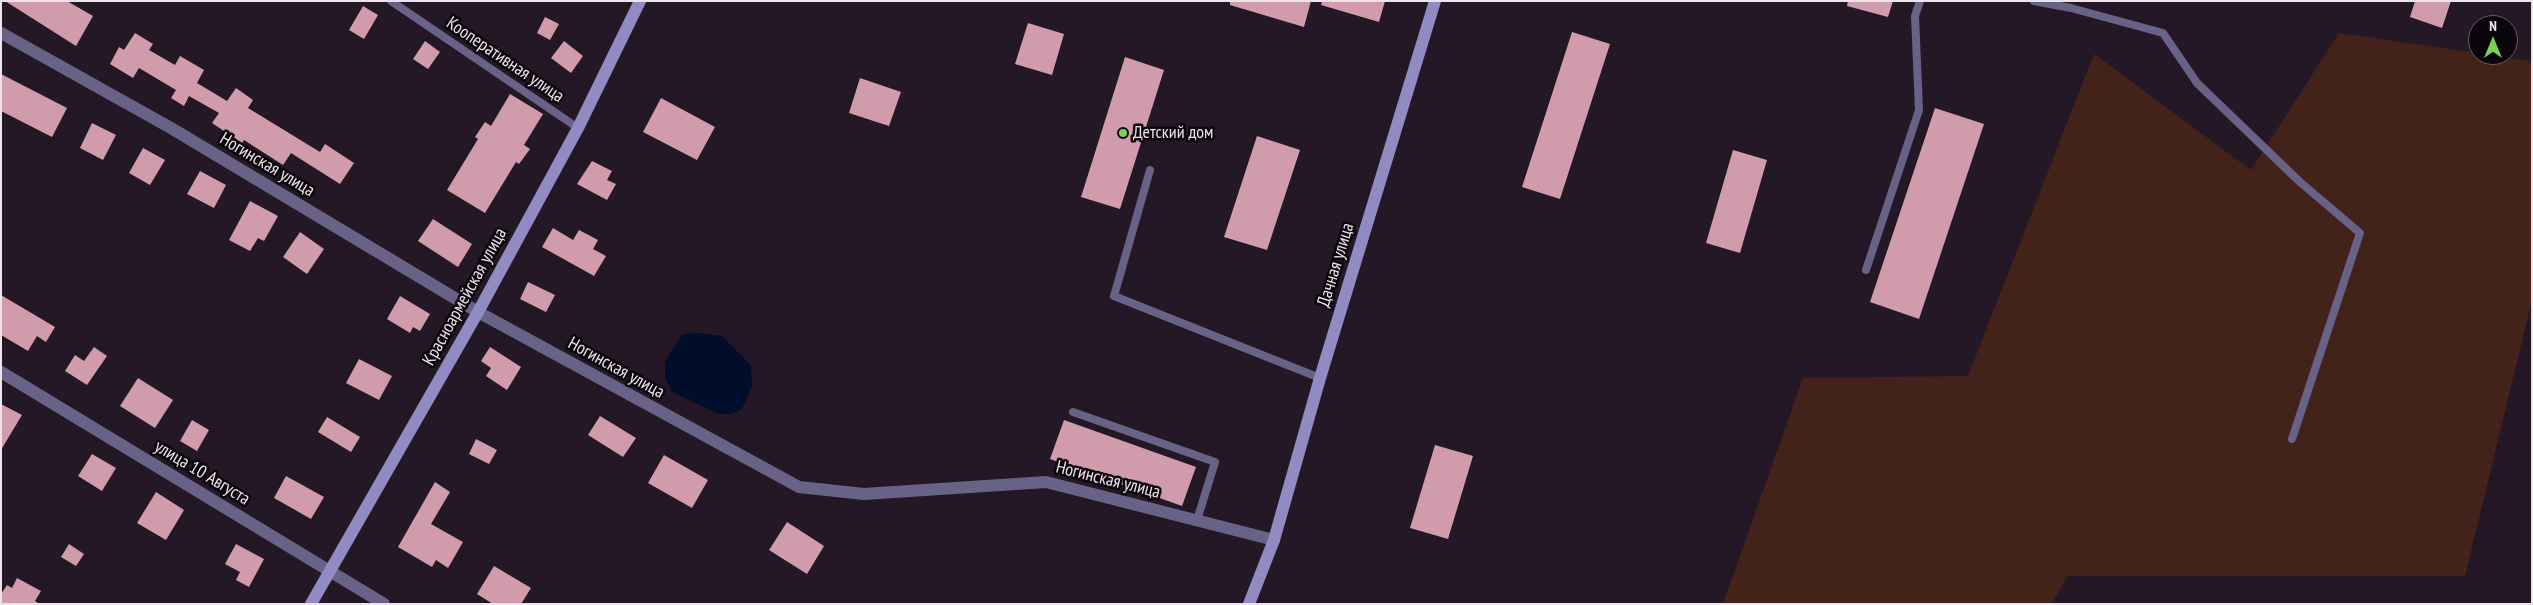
<!DOCTYPE html>
<html>
<head>
<meta charset="utf-8">
<style>
	body { margin:0 }
	#map { position:relative; width:2533px; height:605px; overflow:hidden; background:#251826; font-family:"PT Sans Narrow",sans-serif }
	canvas { display:block }
	.frame { position:absolute; inset:0; border:2px solid #ede3ed; pointer-events:none }
	.north { position:absolute; left:2468px; top:15px; width:50px; height:50px; box-sizing:border-box; background:#0b060b; border:1px solid #655e65; border-radius:50%; rotate:0deg; font-size:14px; font-weight:700; line-height:20px; text-align:center; color:#ede3ed }
	.north::after { content:''; display:block; margin:auto; width:18px; height:22px; background:#79d157; clip-path:polygon(50% 0,100% 100%,50% 72%,0 100%) }
</style>
</head>
<body>
<div id="map">
<canvas width="2533" height="605"></canvas>
<div class="frame"></div>
<div class="north">N</div>
</div>
<script>
const c = document.querySelector('canvas').getContext('2d');
c.lineJoin = 'round';
function fillPath(path, color) {
  c.fillStyle = color;
  c.fill(path, 'evenodd');
}
function shape(rows) {
  const path = new Path2D();
  for (const r of rows) {
    path.moveTo(r[0], r[1]);
    for (let i = 2; i < r.length; i += 2) path.lineTo(r[i], r[i + 1]);
  }
  return path;
}
function trace(path, color, width, dash) {
  c.strokeStyle = color;
  c.lineWidth = width;
  c.lineCap = dash ? 'butt' : 'round';
  c.setLineDash(dash || []);
  c.stroke(path);
}
function label(font, color, halo, rows, align = 'center') {
  c.font = font + ' "PT Sans Narrow",sans-serif';
  c.lineWidth = 5;
  c.setLineDash([]);
  c.textBaseline = 'middle';
  c.strokeStyle = halo;
  c.fillStyle = color;
  for (const [text, x, y, turn = 0] of rows) {
    c.save();
    c.translate(x, y);
    c.rotate((+turn || 0) * Math.PI / 180);
    c.textAlign = isNaN(turn) ? turn : align;
    if (halo) c.strokeText(text, 0, 0);
    c.fillText(text, 0, 0);
    c.restore();
  }
}
fillPath(shape([
	[2339,33,2478,53,2478,55,2532,61,2532,300,2465,576,2068,576,2051,604,1723,604,1803,378,1968,376,2094,54,2251,170]
]), '#43221a');
fillPath(shape([
	[699,333,722,336,751,365,752,386,742,409,732,414,719,414,672,392,665,378,665,362,682,334]
]), '#000e2b');
fillPath(shape([
	[5,1,67,1,93,16,76,46],
	[1230,1,1311,1,1304,27,1230,5],
	[1322,1,1385,1,1379,22,1321,5],
	[1848,1,1893,1,1888,17,1847,6],
	[2415,1,2451,1,2442,28,2410,17],
	[363,6,378,15,364,39,349,30],
	[545,17,559,24,550,40,537,33],
	[1028,23,1064,34,1052,75,1015,64],
	[1572,32,1610,44,1560,199,1522,187],
	[135,33,153,44,149,50,175,65,180,56,204,70,197,83,227,101,236,88,253,100,248,108,320,152,325,144,354,163,340,184,291,153,283,165,244,140,242,143,212,123,219,113,189,96,184,106,171,98,176,90,139,68,133,78,110,64,119,47,124,50],
	[425,41,440,52,428,69,413,59],
	[564,41,583,56,571,73,551,58],
	[1125,57,1164,70,1120,209,1081,197],
	[1,74,67,108,52,137,1,111],
	[860,78,901,92,889,126,849,113],
	[510,94,543,114,524,145,530,149,519,164,516,162,485,213,447,190,478,139,475,137,485,122,491,126],
	[661,98,715,127,697,160,643,132],
	[1935,108,1984,124,1919,319,1870,302],
	[92,123,116,135,103,160,80,148],
	[1257,136,1300,150,1267,250,1224,237],
	[143,148,165,160,150,185,129,173],
	[1733,150,1767,160,1740,253,1706,243],
	[592,161,612,171,607,180,616,184,607,200,577,184],
	[200,171,226,185,214,208,187,194],
	[250,201,278,216,264,241,258,238,250,251,229,240],
	[433,219,472,244,458,267,418,241],
	[553,228,573,240,579,230,598,240,593,249,606,256,594,276,542,247],
	[300,232,324,249,307,274,283,257],
	[528,282,555,295,546,312,520,299],
	[1,295,55,327,46,342,37,336,28,351,1,335],
	[400,296,430,314,420,331,413,327,410,333,387,319],
	[94,347,107,356,87,385,65,371,75,355,84,361],
	[490,347,521,367,507,390,486,376,491,368,481,361],
	[359,359,392,376,379,400,346,383],
	[138,378,173,400,155,428,120,406],
	[1,404,22,415,1,450],
	[600,416,636,438,623,457,588,435],
	[327,417,360,437,351,452,318,432],
	[192,420,209,430,197,451,180,441],
	[1064,420,1196,467,1182,506,1050,459],
	[476,439,497,450,489,464,469,454],
	[1435,445,1473,456,1448,539,1410,528],
	[92,454,116,468,102,491,78,476],
	[664,455,708,480,692,508,648,483],
	[286,476,324,497,311,519,274,498],
	[435,482,450,492,431,524,463,542,448,568,436,560,432,567,398,547],
	[156,492,184,510,166,540,137,523],
	[787,522,824,546,807,574,769,550],
	[69,544,84,554,76,566,61,557],
	[236,544,264,559,249,587,236,580,240,572,225,564],
	[494,566,531,588,521,604,493,604,477,594],
	[17,578,41,591,35,601,39,604,1,604,1,594,7,585,12,588]
]), '#d09cab');
trace(shape([
	[391,1,578,128],
	[2034,1,2071,8,2163,33,2197,83,2300,182,2360,233,2292,439],
	[1150,170,1114,296,1320,378],
	[1866,270,1919,110,1915,16,1920,1],
	[1073,412,1215,462,1197,520]
]), '#676286', 8);
trace(shape([
	[1,33,171,128,478,312,799,487,864,494,1046,482,1274,540],
	[1,372,384,604]
]), '#676286', 12);
trace(shape([
	[311,604,478,312,578,128,640,1],
	[1249,604,1274,540,1320,378,1435,1]
]), '#928ac3', 12);
for (const [x, y, r, color] of [
	[1123,133,5,"#79d157"]
]) {
  const dot = new Path2D();
  dot.arc(x, y, r, 0, 2 * Math.PI);
  c.fillStyle = color;
  c.fill(dot);
  trace(dot, '#0b060b', 2);
}
label('18px', '#ede3ed', '#0b060b', [
	["Кооперативная улица",505,60,34],
	["Ногинская улица",267,165,31],
	["Дачная улица",1336,265,-73],
	["Красноармейская улица",465,297,-61],
	["Ногинская улица",616,368,29],
	["улица 10 Августа",202,473,31],
	["Ногинская улица",1108,480,14]
]);
label('18px', '#ede3ed', '#0b060b', [
	["Детский дом",1133,133]
], 'left');
</script>
</body>
</html>
